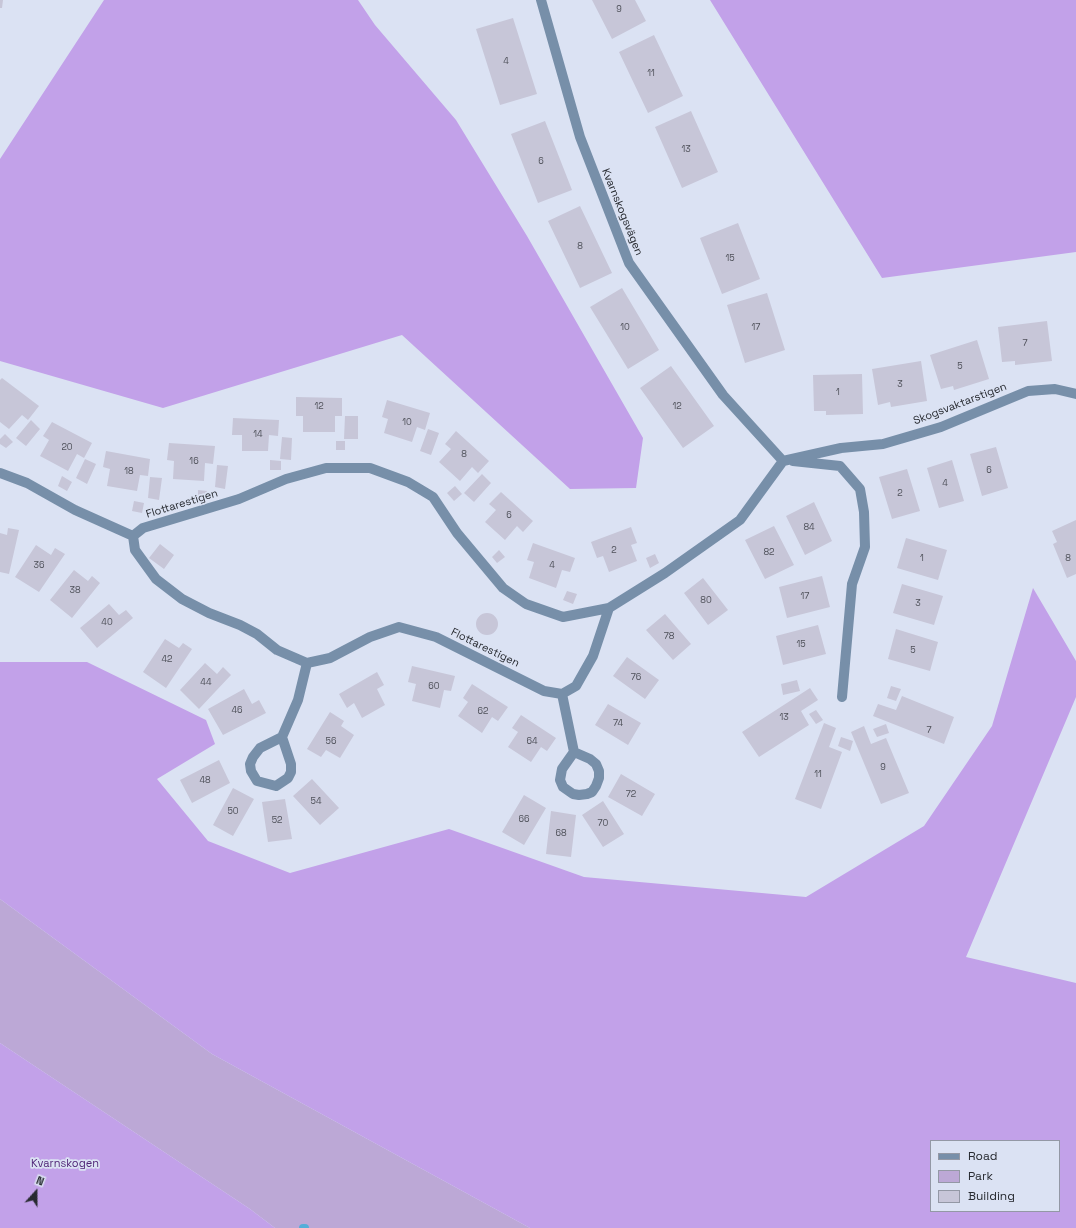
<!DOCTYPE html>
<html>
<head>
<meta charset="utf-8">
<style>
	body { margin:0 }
	#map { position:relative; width:1076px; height:1228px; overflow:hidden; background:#dbe2f3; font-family:"Space Grotesk",sans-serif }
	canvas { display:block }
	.legend { position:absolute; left:930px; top:1140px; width:130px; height:72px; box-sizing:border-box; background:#dbe2f3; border:1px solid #9398a5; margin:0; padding:5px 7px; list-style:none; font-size:12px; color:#272a30 }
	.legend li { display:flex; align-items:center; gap:8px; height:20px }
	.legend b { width:20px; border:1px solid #9398a5 }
	.north { position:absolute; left:16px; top:1172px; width:40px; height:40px; -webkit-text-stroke:3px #dbe2f3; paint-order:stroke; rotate:21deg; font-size:11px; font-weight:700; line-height:16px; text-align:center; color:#272a30 }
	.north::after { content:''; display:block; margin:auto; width:14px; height:18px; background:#272a30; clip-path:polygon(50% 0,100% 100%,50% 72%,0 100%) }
</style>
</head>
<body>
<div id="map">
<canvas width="1076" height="1228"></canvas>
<ul class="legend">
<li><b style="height:5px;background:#778fa9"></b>Road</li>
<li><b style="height:11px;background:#bca8d6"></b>Park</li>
<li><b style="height:11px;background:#c7c6d8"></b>Building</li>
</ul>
<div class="north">N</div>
</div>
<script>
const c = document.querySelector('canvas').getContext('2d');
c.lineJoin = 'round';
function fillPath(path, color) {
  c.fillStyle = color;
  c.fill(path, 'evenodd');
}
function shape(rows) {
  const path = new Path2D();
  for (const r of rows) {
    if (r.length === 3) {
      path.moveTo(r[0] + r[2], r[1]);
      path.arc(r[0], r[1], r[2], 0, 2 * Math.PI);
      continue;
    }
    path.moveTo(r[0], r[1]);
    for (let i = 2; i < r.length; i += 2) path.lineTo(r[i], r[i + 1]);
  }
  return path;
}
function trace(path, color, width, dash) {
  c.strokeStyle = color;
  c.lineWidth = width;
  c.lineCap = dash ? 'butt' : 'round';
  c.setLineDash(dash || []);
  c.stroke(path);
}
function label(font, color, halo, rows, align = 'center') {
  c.font = font + ' "Space Grotesk",sans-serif';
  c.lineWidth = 3.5;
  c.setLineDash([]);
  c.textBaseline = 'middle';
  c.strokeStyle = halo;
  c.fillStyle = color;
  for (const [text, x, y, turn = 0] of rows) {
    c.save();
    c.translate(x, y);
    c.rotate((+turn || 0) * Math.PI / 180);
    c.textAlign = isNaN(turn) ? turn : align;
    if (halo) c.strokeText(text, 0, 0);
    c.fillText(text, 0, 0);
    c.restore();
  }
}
fillPath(shape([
	[0,899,212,1054,530,1228,275,1228,250,1209,0,1043]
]), '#bca8d6');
fillPath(shape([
	[104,0,358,0,375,25,456,120,527,236,643,438,636,488,570,489,402,335,163,408,0,361,0,159],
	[710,0,1076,0,1076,252,882,278],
	[1033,588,1076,661,1076,697,966,957,1076,983,1076,1228,530,1228,212,1054,0,899,0,662,87,662,206,720,215,744,157,779,208,841,290,873,449,829,584,877,806,897,924,826,992,726],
	[931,1141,1059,1141,1059,1211,931,1211],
	[0,1043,250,1209,275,1228,0,1228]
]), '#c2a1e9');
trace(shape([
	[303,1228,305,1228]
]), '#55aed9', 8);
fillPath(shape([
	[0,0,3,0,2,8,0,8],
	[592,0,635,0,646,21,612,39],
	[513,18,537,94,500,105,476,29],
	[654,35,683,96,648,113,619,52],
	[691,111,718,172,682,188,655,127],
	[545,121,572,190,538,203,511,134],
	[580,206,612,273,580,288,548,221],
	[738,223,760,279,722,294,700,238],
	[622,288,659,350,628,369,590,307],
	[767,293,785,350,745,363,727,305],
	[1047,321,1052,361,1015,365,1015,361,1002,362,998,327],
	[977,340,989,379,954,390,953,386,941,389,930,355],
	[921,361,927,401,891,407,890,402,878,405,872,369],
	[671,366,714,426,683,448,640,388],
	[862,374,863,414,826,415,826,411,814,411,813,375],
	[2,378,39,406,28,420,22,415,9,429,0,422,0,380],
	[296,397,342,398,342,416,335,416,335,432,303,432,303,416,296,416],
	[387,400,430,413,425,430,417,427,412,442,384,433,388,419,382,417],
	[345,416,358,416,358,439,344,439],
	[233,418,279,420,278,436,269,435,268,451,242,451,242,435,232,435],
	[31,420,40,429,26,446,16,438],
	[52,422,92,443,84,458,77,454,68,471,40,456,49,440,43,436],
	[428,429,439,433,431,455,420,451],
	[456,431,489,461,478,473,472,467,460,481,439,462,451,449,445,444],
	[5,434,13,442,6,448,0,444,0,439],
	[282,437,292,438,291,460,280,459],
	[336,441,345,441,345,450,336,450],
	[169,443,215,446,213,464,205,463,204,481,173,479,174,461,167,460],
	[996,447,1008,488,982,496,970,454],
	[106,451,150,459,148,476,140,475,137,491,107,486,110,469,103,467],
	[85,459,96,464,87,484,76,478],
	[270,460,281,461,281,470,270,470],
	[952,460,964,501,939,508,927,468],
	[217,465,228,466,225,489,215,487],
	[907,469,920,511,892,519,879,477],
	[482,474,491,483,474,502,464,493],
	[62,476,72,482,67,491,58,486],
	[150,477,162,478,159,500,148,498],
	[455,486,462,494,454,501,447,493],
	[198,490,207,491,206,500,198,499],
	[501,492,533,521,523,532,517,526,505,540,485,522,496,510,489,504],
	[134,501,144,503,142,513,132,511],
	[814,502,832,541,805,555,786,516],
	[1076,520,1076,574,1067,578,1053,544,1057,542,1052,531],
	[774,526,794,565,765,579,745,540],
	[631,527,637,543,631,545,637,561,609,572,603,556,597,558,591,542],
	[8,528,19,530,9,574,0,572,0,533,7,535],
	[906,538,947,550,938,580,897,568],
	[533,543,575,558,570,572,562,570,556,588,529,578,534,562,527,560],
	[160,544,174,555,164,569,149,558],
	[36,545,51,555,55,548,65,554,39,592,15,577],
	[499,550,505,557,497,563,492,557],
	[655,554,659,563,650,568,646,558],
	[74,570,88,581,92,576,100,583,72,618,50,600],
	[822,576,830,607,787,618,779,587],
	[703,578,728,610,708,625,684,593],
	[902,584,943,596,934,625,893,613],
	[567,591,577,594,573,604,563,600],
	[109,604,119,615,126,610,133,618,97,648,80,628],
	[487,624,11],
	[665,614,691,644,673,660,646,630],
	[818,625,826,654,783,665,776,636],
	[896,629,938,642,930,671,888,659],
	[165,639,179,648,183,643,192,649,166,688,143,672],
	[627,657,659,680,645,699,613,676],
	[205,663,217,674,223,667,231,675,199,709,180,690],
	[412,666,455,676,451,691,444,690,440,708,412,701,416,684,408,682],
	[377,672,384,685,377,689,385,705,362,718,354,703,347,708,339,694],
	[797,680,800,691,783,695,781,684],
	[472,684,508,707,498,721,492,717,482,733,458,716,468,702,463,698],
	[891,686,901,689,896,701,887,698],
	[810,688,818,700,801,711,809,725,759,757,742,732],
	[244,689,252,704,259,700,266,713,223,735,208,709],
	[902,696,954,717,944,744,873,716,878,704,896,710],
	[608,704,641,723,628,745,595,725],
	[816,710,823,720,816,724,809,714],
	[330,712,344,721,341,726,354,735,340,758,326,750,321,757,307,749],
	[521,715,556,738,547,751,541,747,531,762,508,747,518,732,512,728],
	[824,723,836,728,829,747,842,752,821,809,795,799],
	[886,724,889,733,877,737,873,729],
	[864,726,871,744,886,738,909,793,881,804,851,732],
	[841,737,853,741,850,751,838,746],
	[219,760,230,783,192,803,180,780],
	[621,774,655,794,642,816,608,797],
	[312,779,339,808,320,825,293,796],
	[233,788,254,799,233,836,213,825],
	[524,795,546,808,524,845,502,832],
	[285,799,292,839,268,842,262,802],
	[603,801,624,834,603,847,582,815],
	[551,811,576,815,571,857,546,854]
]), '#c7c6d8');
trace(shape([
	[541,0,580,137,629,263,723,395,783,461],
	[783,461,841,448,883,444,941,427,1028,391,1055,389,1076,394],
	[793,461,840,466,860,489,864,512,865,547,852,584,842,697],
	[0,473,27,483,75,510,133,536],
	[609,608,593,656,576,686,562,694,544,691,436,637,399,627,370,637,330,658,307,663,277,650,257,634,240,625,209,613,182,599,156,579,135,550,133,536,143,528,239,499,286,479,326,468,370,468,408,482,433,497,457,533,503,588,526,604,563,617,609,608,665,573,740,520,783,461],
	[562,694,574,752,562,769,560,780,563,787,573,794,579,795,587,794,592,792,596,786,599,778,599,771,596,764,590,759,574,752],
	[282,737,291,764,291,772,288,778,276,786,257,781,251,771,250,764,253,757,260,748,282,737,298,700,307,663]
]), '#778fa9', 10);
label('9px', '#4f515a', null, [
	["9",619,10],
	["4",506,62],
	["11",651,74],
	["13",686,150],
	["6",541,162],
	["8",580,247],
	["15",730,259],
	["10",625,328],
	["17",756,328],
	["7",1025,344],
	["5",960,367],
	["3",900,385],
	["1",838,393],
	["12",319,407],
	["12",677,407],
	["10",407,423],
	["14",258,435],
	["20",67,448],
	["8",464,455],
	["16",194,462],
	["6",989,471],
	["18",129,472],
	["4",945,484],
	["2",900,494],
	["6",509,516],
	["84",809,528],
	["2",614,551],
	["82",769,553],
	["1",922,559],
	["8",1068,559],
	["36",39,566],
	["4",552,566],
	["38",75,591],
	["17",805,597],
	["80",706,601],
	["3",918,604],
	["40",107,623],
	["78",669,637],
	["15",801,645],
	["5",913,651],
	["42",167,660],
	["76",636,678],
	["44",206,683],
	["60",434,687],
	["46",237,711],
	["62",483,712],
	["13",784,718],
	["74",618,724],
	["7",929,731],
	["56",331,742],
	["64",532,742],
	["9",883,768],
	["11",818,775],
	["48",205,781],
	["72",631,795],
	["54",316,802],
	["50",233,812],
	["66",524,820],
	["52",277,821],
	["70",603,824],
	["68",561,834]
]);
label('11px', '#272a30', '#dbe2f3', [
	["Kvarnskogsvägen",622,212,68],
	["Skogsvaktarstigen",960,404,-21],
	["Flottarestigen",182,504,-17],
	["Flottarestigen",485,648,26]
]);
label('11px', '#522779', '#dbe2f3', [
	["Kvarnskogen",65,1164]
]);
</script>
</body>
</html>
